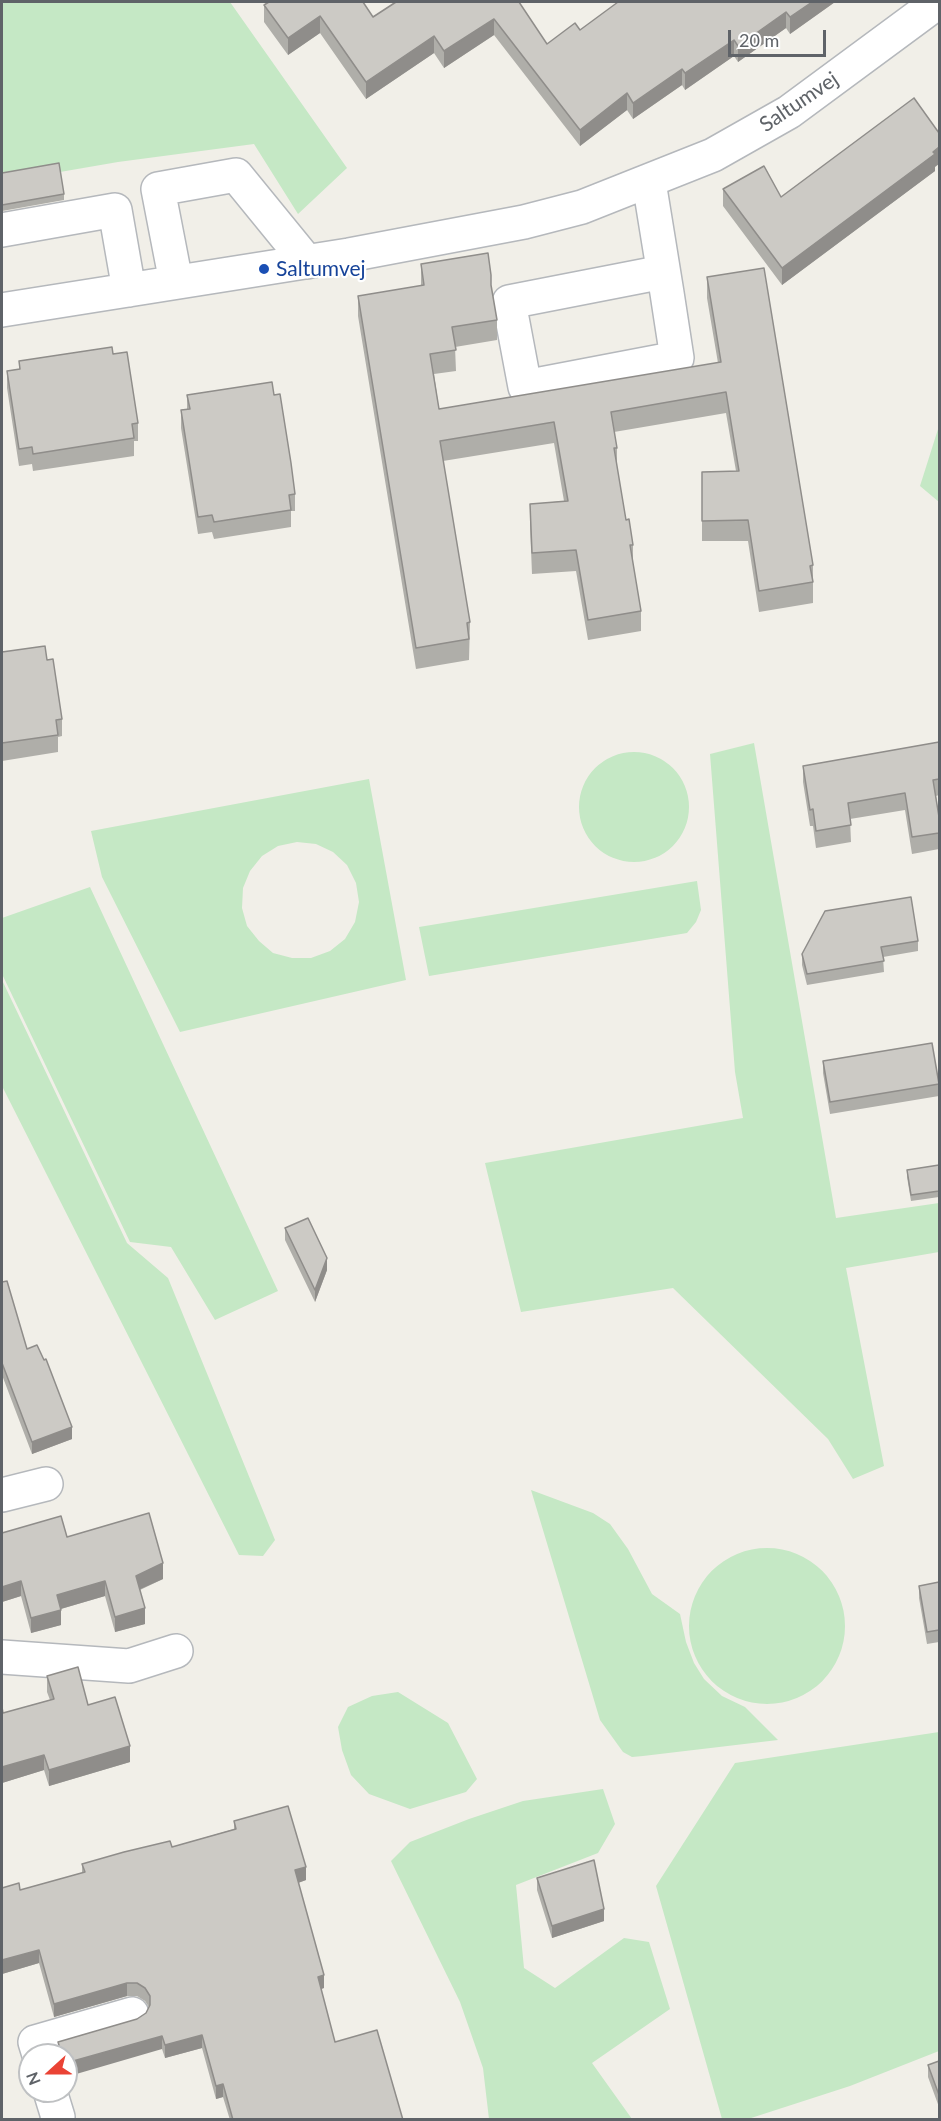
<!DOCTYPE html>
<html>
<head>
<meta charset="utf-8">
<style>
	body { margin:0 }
	#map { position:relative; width:941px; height:2121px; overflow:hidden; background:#f1efe8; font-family:Lato,sans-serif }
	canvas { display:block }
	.frame { position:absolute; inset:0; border:3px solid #5f6368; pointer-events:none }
	.north { position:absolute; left:18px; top:2043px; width:60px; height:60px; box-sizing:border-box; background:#fff; border:2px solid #bfc1c3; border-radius:50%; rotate:249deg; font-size:16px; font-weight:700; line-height:24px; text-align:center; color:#5f6368 }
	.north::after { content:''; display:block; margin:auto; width:21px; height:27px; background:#ea4335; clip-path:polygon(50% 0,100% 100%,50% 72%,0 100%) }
	.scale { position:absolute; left:728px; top:30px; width:98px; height:27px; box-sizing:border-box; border:3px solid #5f6368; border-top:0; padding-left:8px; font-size:18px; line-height:21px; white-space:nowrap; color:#5f6368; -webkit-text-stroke:4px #fff; paint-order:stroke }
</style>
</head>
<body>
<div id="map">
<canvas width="941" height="2121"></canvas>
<div class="frame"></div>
<div class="north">N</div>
<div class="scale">20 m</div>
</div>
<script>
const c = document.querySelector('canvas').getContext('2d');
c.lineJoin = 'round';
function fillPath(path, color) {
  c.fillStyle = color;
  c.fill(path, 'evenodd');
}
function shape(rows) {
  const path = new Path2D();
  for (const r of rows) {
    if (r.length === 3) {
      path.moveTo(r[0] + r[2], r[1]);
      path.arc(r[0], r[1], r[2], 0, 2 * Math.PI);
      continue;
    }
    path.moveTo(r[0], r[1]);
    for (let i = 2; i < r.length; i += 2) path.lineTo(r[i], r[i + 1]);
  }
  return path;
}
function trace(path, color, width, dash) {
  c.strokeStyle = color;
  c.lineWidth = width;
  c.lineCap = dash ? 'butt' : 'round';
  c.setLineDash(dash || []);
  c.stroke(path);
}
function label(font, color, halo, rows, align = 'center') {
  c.font = font + ' Lato,sans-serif';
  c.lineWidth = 4.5;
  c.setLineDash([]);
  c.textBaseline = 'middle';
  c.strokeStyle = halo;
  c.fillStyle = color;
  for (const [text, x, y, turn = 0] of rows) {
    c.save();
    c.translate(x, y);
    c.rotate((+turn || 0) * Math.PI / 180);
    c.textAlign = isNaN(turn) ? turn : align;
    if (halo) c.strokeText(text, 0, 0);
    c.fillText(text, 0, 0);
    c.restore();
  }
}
fillPath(shape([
	[2,2,230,2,347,168,298,214,254,144,118,162,2,182],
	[939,426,939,502,920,486],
	[754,743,836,1218,939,1203,939,1252,846,1268,884,1466,853,1479,828,1439,673,1288,521,1312,485,1163,743,1118,735,1072,710,754],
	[634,807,55],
	[369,779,406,980,180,1032,102,877,91,831],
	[297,842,316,844,333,852,347,865,356,883,359,902,355,922,345,939,330,951,311,958,292,958,273,953,259,941,247,926,242,908,243,888,250,871,262,856,278,846],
	[697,881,701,910,696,922,687,933,429,976,419,927],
	[90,887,278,1291,215,1320,171,1247,130,1242,2,974,2,918],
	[2,980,127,1243,168,1278,275,1540,263,1556,239,1555,2,1086],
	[531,1490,593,1513,610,1524,628,1549,652,1594,680,1614,686,1642,694,1663,704,1679,722,1696,745,1707,778,1740,643,1756,632,1757,623,1752,600,1720],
	[767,1626,78],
	[398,1692,448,1723,477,1779,466,1792,410,1809,369,1794,351,1775,342,1750,338,1727,348,1707,372,1696],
	[939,1732,939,2051,850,2086,748,2119,722,2119,656,1886,735,1763],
	[603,1789,615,1824,598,1853,516,1885,524,1968,555,1988,624,1938,649,1942,670,2009,592,2063,632,2119,489,2119,483,2068,460,2002,391,1861,410,1842,469,1819,523,1801]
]), '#c5e8c5');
const minor = shape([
	[649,182,667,293,677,358,525,387,509,302,663,272],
	[2,230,115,210,129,290],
	[176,282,158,189,236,175,307,262],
	[2,310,349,255,524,222,582,207,713,155,789,112,938,2],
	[2,1495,46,1484],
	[2,1657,129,1666,176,1651],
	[39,2055,35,2042,132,2014],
	[50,2091,58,2117,57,2120]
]);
trace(minor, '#b5b8bc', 36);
trace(minor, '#fff', 33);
fillPath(shape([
	[519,2,547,44,580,30,618,2,835,2,790,34,786,28,738,62,734,56,685,90,682,85,633,119,627,110,580,146,494,35,444,68,434,53,366,99,320,33,288,55,264,22,264,5,373,17],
	[935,167,935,171,782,285,723,206,723,189,781,197],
	[2,173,64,194,64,200,2,211],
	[421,264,491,290,497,320,497,340,455,347,456,371,434,374,439,409,718,363,707,298,707,277,813,565,813,603,759,612,748,541,702,541,702,472,736,471,726,413,614,432,617,448,617,466,626,520,633,545,633,565,641,611,641,631,588,640,576,571,532,574,530,524,530,504,564,501,554,443,443,461,470,622,469,660,416,669,358,316,358,296,421,286],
	[113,354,138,423,138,441,134,441,134,456,33,471,32,464,19,466,7,388,7,371,19,369,19,361],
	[187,395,274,395,295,494,295,511,291,511,291,527,214,539,212,532,198,534,181,428,181,410,187,409],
	[2,652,47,660,62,719,62,736,58,737,58,752,2,761],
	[939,742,939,795,936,796,939,817,939,849,912,854,905,810,850,819,851,842,816,848,813,826,810,826,803,782,803,766],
	[918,941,918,951,883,957,884,972,807,985,802,965,802,954],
	[823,1061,939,1084,939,1096,830,1114,823,1073],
	[939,1165,939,1197,911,1201,907,1177,907,1170],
	[285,1228,327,1270,315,1302,285,1240],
	[2,1282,27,1349,72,1439,32,1454,2,1375],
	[2,1533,67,1537,163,1579,140,1590,145,1624,115,1632,105,1596,61,1609,61,1625,31,1633,21,1596,2,1602],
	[939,1582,939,1642,927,1644,919,1598,919,1586],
	[47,1676,88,1705,130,1762,49,1786,44,1770,2,1783,2,1707,3,1713,50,1700,47,1692],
	[234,1821,306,1880,298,1883,324,1988,321,1989,335,2042,403,2120,230,2120,223,2097,216,2099,202,2048,165,2058,162,2049,58,2055,58,2042,137,2019,146,2013,149,2007,145,2001,137,1996,127,1996,54,2017,39,1963,2,1974,2,1888,20,1890,82,1873,82,1864,172,1847,234,1829],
	[537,1878,604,1921,552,1938,537,1890],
	[939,2061,939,2107,928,2077,928,2065]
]), '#afaea9');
fillPath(shape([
	[812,2,835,2,790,34,790,17],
	[786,12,786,28,738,62,738,46],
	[320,16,320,33,288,55,288,38],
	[494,19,494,35,444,68,444,51],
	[434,36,434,53,366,99,366,82],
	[734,40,734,56,685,90,685,73],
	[682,69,682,85,633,119,633,103],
	[627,93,627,110,580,146,580,130],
	[939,147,939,164,935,167,935,171,782,285,782,268],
	[327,1258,327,1270,315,1302,315,1290],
	[72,1427,72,1439,32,1454,32,1442],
	[163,1563,163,1579,136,1591,136,1576],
	[21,1581,21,1596,2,1602,2,1587],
	[105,1581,105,1596,57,1610,57,1595],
	[145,1608,145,1624,115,1632,115,1617],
	[61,1610,61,1625,31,1633,31,1618],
	[130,1746,130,1762,49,1786,49,1770],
	[44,1755,44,1770,2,1783,2,1767],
	[306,1867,306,1880,295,1884,295,1870],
	[604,1909,604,1921,552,1938,552,1926],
	[39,1950,39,1963,2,1974,2,1960],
	[324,1975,324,1988,318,1990,318,1977],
	[127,1983,127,1996,54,2017,54,2004],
	[202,2035,202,2048,165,2058,165,2045],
	[162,2036,162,2049,66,2077,66,2063],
	[223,2084,223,2097,216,2099,216,2086]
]), '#8f8d8a');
const building = shape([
	[269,2,363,2,373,17,396,2,519,2,547,44,575,23,580,30,618,2,812,2,790,17,786,12,738,46,734,40,685,73,682,69,633,103,627,93,580,130,494,19,444,51,434,36,366,82,320,16,288,38,264,5,269,2],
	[914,98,939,133,939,147,933,152,935,154,782,268,723,189,764,166,781,197,914,98],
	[59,163,64,194,2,205,2,173,59,163],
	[488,253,491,275,491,285,497,320,452,327,456,350,430,354,439,409,721,362,707,277,764,268,813,565,810,566,813,582,759,591,748,520,702,521,702,472,739,471,726,392,611,412,617,448,614,448,626,520,629,519,633,545,630,545,641,611,588,620,576,550,532,553,530,504,568,501,554,422,440,441,470,622,467,623,469,639,416,648,358,296,424,285,421,264,488,253],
	[112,347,113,354,127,352,138,423,132,424,134,438,33,454,32,447,19,449,7,371,20,369,19,361,112,347],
	[272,382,274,395,280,394,291,463,295,494,289,495,291,510,214,522,212,515,198,517,181,410,190,409,187,395,272,382],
	[45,646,47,660,53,659,62,719,56,720,58,735,2,743,2,652,45,646],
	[939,742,939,779,933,780,939,817,939,833,912,837,905,793,848,803,851,825,816,831,813,809,810,810,803,766,939,742],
	[911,897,918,941,881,947,884,961,807,974,802,954,825,911,911,897],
	[932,1043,939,1084,830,1102,823,1061,932,1043],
	[939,1165,939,1191,911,1195,907,1170,939,1165],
	[308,1218,327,1258,315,1290,285,1228,308,1218],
	[7,1281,27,1349,37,1345,44,1360,46,1359,72,1427,32,1442,2,1363,2,1282,7,1281],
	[149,1513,163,1563,136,1576,145,1608,115,1617,105,1581,57,1595,61,1610,31,1618,21,1581,2,1587,2,1533,61,1516,67,1537,149,1513],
	[939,1582,939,1630,927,1632,919,1586,939,1582],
	[78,1667,88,1705,115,1697,130,1746,49,1770,44,1755,2,1767,2,1707,3,1713,54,1699,47,1676,78,1667],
	[288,1806,306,1867,295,1870,324,1975,318,1977,335,2042,377,2030,403,2120,233,2120,223,2084,216,2086,202,2035,165,2045,162,2036,66,2063,66,2055,62,2055,58,2042,137,2019,146,2013,150,2005,150,1996,145,1988,137,1983,127,1983,54,2004,39,1950,2,1960,2,1888,19,1883,20,1890,85,1872,82,1864,124,1852,170,1841,172,1847,236,1829,234,1821,288,1806],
	[594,1860,604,1909,552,1926,537,1878,594,1860],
	[939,2061,939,2095,928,2065,939,2061]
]);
fillPath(building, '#cccac5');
trace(building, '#8f8d8a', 1.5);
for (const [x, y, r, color] of [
	[264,269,6,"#1a4fb4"]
]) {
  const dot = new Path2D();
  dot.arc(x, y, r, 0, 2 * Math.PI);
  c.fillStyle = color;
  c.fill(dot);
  trace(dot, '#fff', 2);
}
label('21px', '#5f6368', '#fff', [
	["Saltumvej",799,102,-34]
]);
label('21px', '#164399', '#fff', [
	["Saltumvej",276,269]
], 'left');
</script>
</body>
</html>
